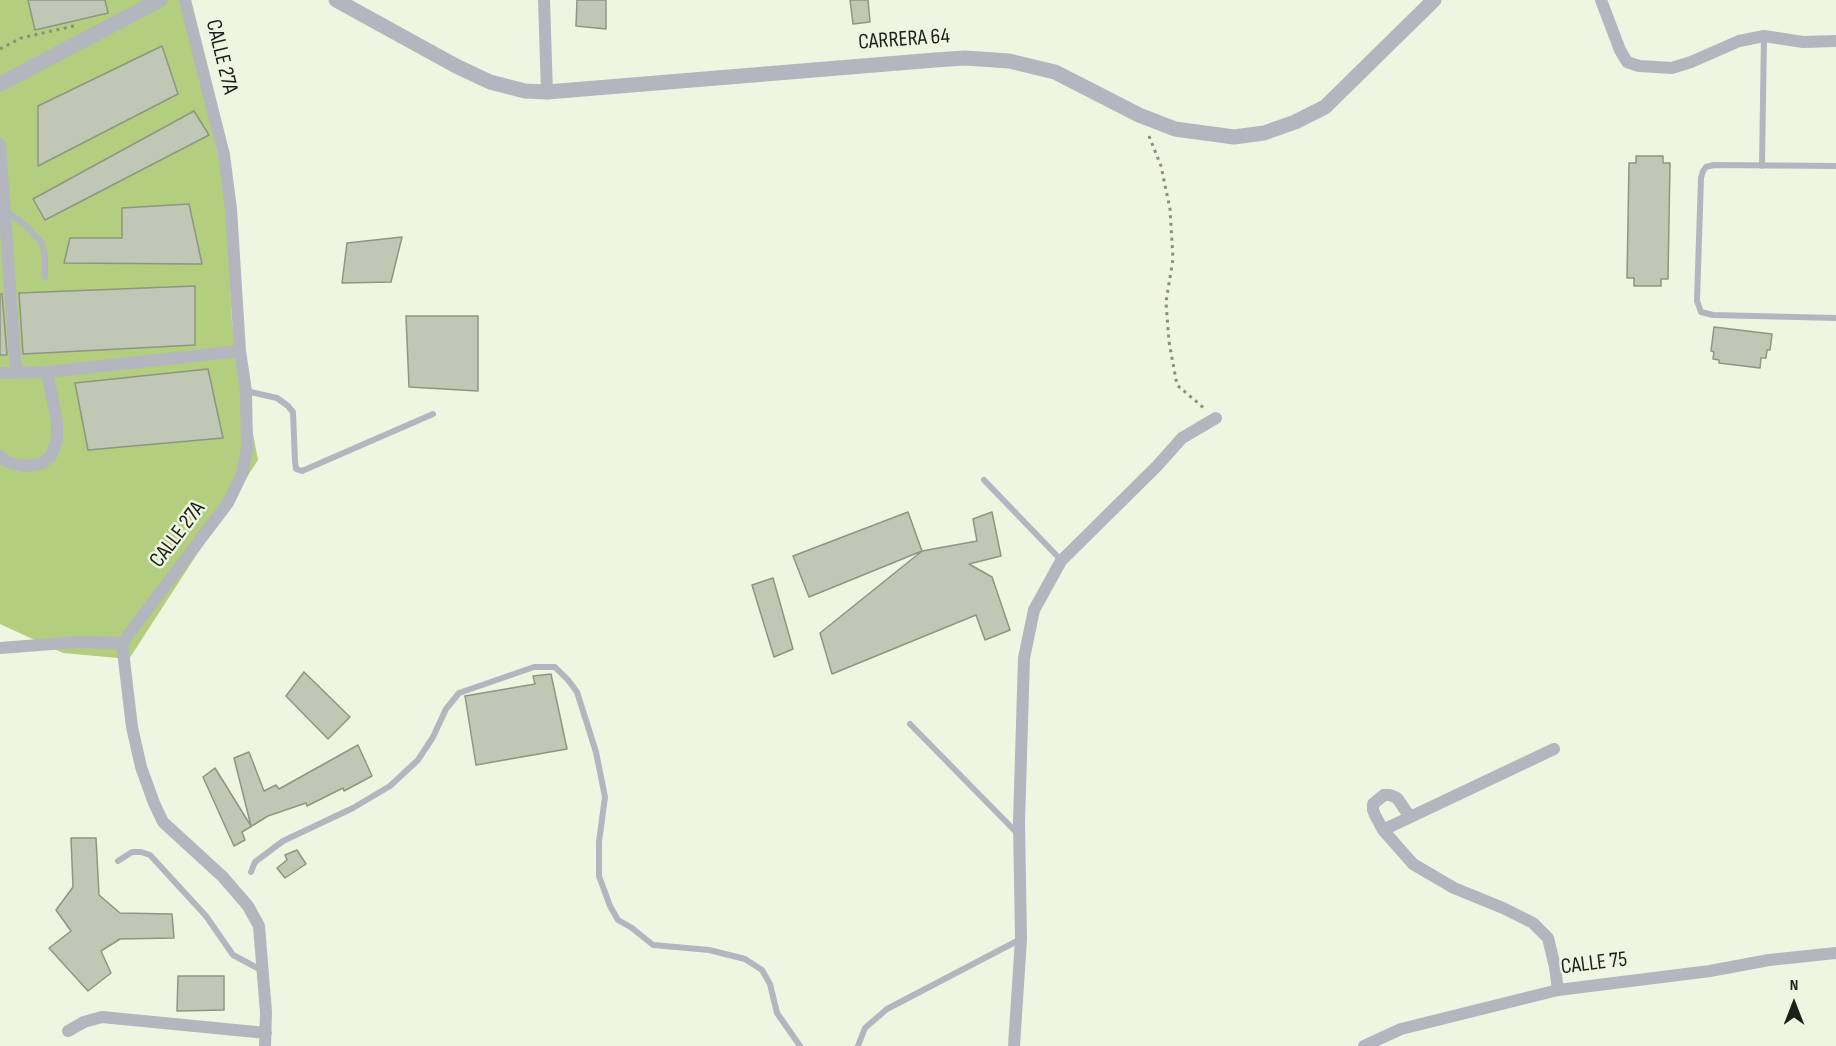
<!DOCTYPE html>
<html>
<head>
<meta charset="utf-8">
<style>
	body { margin:0 }
	#map { position:relative; width:1836px; height:1046px; overflow:hidden; background:#eef6e2; font-family:"Sofia Sans Condensed",sans-serif }
	canvas { display:block }
	.north { position:absolute; left:1764px; top:974px; width:60px; height:60px; -webkit-text-stroke:4px #eef6e2; paint-order:stroke; rotate:0deg; font-size:16px; font-weight:700; line-height:24px; text-align:center; color:#1d1f19 }
	.north::after { content:''; display:block; margin:auto; width:21px; height:27px; background:#1d1f19; clip-path:polygon(50% 0,100% 100%,50% 72%,0 100%) }
</style>
</head>
<body>
<div id="map">
<canvas width="1836" height="1046"></canvas>
<div class="north">N</div>
</div>
<script>
const c = document.querySelector('canvas').getContext('2d');
c.lineJoin = 'round';
function fillPath(path, color) {
  c.fillStyle = color;
  c.fill(path, 'evenodd');
}
function shape(rows) {
  const path = new Path2D();
  for (const r of rows) {
    path.moveTo(r[0], r[1]);
    for (let i = 2; i < r.length; i += 2) path.lineTo(r[i], r[i + 1]);
  }
  return path;
}
function trace(path, color, width, dash) {
  c.strokeStyle = color;
  c.lineWidth = width;
  c.lineCap = dash ? 'butt' : 'round';
  c.setLineDash(dash || []);
  c.stroke(path);
}
function label(font, color, halo, rows, align = 'center') {
  c.font = font + ' "Sofia Sans Condensed",sans-serif';
  c.lineWidth = 5;
  c.setLineDash([]);
  c.textBaseline = 'middle';
  c.strokeStyle = halo;
  c.fillStyle = color;
  for (const [text, x, y, turn = 0] of rows) {
    c.save();
    c.translate(x, y);
    c.rotate((+turn || 0) * Math.PI / 180);
    c.textAlign = isNaN(turn) ? turn : align;
    if (halo) c.strokeText(text, 0, 0);
    c.fillText(text, 0, 0);
    c.restore();
  }
}
fillPath(shape([
	[0,0,182,0,225,186,232,323,258,460,129,659,63,653,0,624]
]), '#b2ce7e');
const building = shape([
	[28,0,105,0,108,13,35,30,28,0],
	[577,0,606,0,606,29,576,26,577,0],
	[850,0,868,0,870,22,853,24,850,0],
	[162,46,178,94,38,166,38,106,162,46],
	[194,111,209,135,45,220,33,199,194,111],
	[1636,156,1663,156,1663,163,1670,163,1668,279,1661,279,1661,286,1634,286,1634,278,1627,278,1629,163,1636,163,1636,156],
	[189,204,202,264,64,263,70,238,122,238,122,208,189,204],
	[402,237,391,282,342,283,347,243,402,237],
	[195,286,195,345,23,354,19,293,195,286],
	[0,294,2,294,7,355,0,355,0,294],
	[406,316,478,316,478,391,409,387,406,316],
	[1714,327,1772,334,1770,350,1767,350,1766,358,1761,358,1760,368,1719,363,1719,360,1713,359,1714,352,1711,351,1714,327],
	[208,369,223,438,88,450,75,383,208,369],
	[908,512,922,551,809,597,793,556,908,512],
	[992,512,1001,556,969,564,992,577,1010,630,985,640,976,615,832,674,820,633,922,551,977,541,973,519,992,512],
	[773,578,793,649,774,657,752,585,773,578],
	[304,672,350,717,328,739,286,696,304,672],
	[551,674,567,749,476,765,465,696,535,684,533,676,551,674],
	[358,745,372,776,344,791,343,788,307,806,306,803,268,816,242,832,245,840,234,846,203,777,215,768,251,826,234,758,249,752,264,791,276,785,279,789,358,745],
	[71,838,96,838,99,895,120,913,172,914,174,938,120,939,101,951,111,973,88,991,49,948,71,931,56,910,73,887,71,838],
	[297,850,306,864,285,878,277,868,287,860,285,855,297,850],
	[178,976,224,976,224,1010,177,1011,178,976]
]);
fillPath(building, '#c0c8b5');
trace(building, '#8e9583', 1.5);
trace(shape([
	[0,49,21,38,78,25],
	[1149,136,1161,166,1170,209,1173,259,1166,302,1169,342,1177,385,1205,409]
]), '#898e81', 3, [3, 4.5]);
trace(shape([
	[1762,166,1764,36],
	[1836,166,1714,165,1706,167,1703,171,1701,178,1697,301,1701,312,1713,315,1836,318],
	[5,210,25,225,42,243,45,257,45,277],
	[246,391,277,398,288,406,293,412,295,461,296,469,302,471,433,414],
	[984,480,1061,560],
	[910,724,1017,833],
	[118,861,132,852,141,852,150,855,206,916,233,955,263,971],
	[251,872,255,862,283,841,353,808,390,786,418,760,433,737,446,709,459,693,534,667,555,667,568,680,577,692,596,752,605,797,599,842,599,876,610,906,618,920,632,928,653,945,709,950,745,959,762,970,770,984,777,1013,800,1046],
	[858,1046,865,1028,887,1009,1021,939]
]), '#b3b6be', 6);
trace(shape([
	[185,0,224,155,231,209,240,351,246,391,247,449,242,474,228,503,122,643,132,727,141,767,154,803,163,822,223,877,248,906,259,926,266,1012,265,1046],
	[544,0,547,92],
	[1601,0,1620,50,1627,62,1639,66,1672,68,1691,62,1739,41,1764,36,1803,42,1836,41],
	[0,145,16,372],
	[0,373,47,372,240,351],
	[0,456,7,462,24,466,41,464,51,456,57,440,57,422,47,372],
	[0,648,78,642,122,643],
	[1410,817,1397,798,1390,795,1384,795,1373,804,1373,810,1375,815,1383,830,1413,864,1454,888,1503,908,1533,923,1548,938,1555,967,1558,990],
	[1383,830,1554,749],
	[68,1031,84,1022,102,1017,266,1033],
	[1014,1046,1021,939,1019,822,1024,658,1034,610,1061,561,1157,466,1182,438,1216,418],
	[1364,1046,1401,1029,1558,990,1710,971,1769,960,1836,953]
]), '#b3b6be', 12);
trace(shape([
	[336,0,456,66,490,82,525,91,547,92,935,60,965,58,1009,61,1055,72,1139,115,1175,129,1234,137,1264,133,1295,122,1325,107,1434,0],
	[0,84,160,0]
]), '#b3b6be', 15);
label('22px', '#1d1f19', '#eef6e2', [
	["CARRERA 64",904,40,-4],
	["CALLE 27A",221,57,76],
	["CALLE 27A",178,535,-53],
	["CALLE 75",1594,964,-7]
]);
</script>
</body>
</html>
